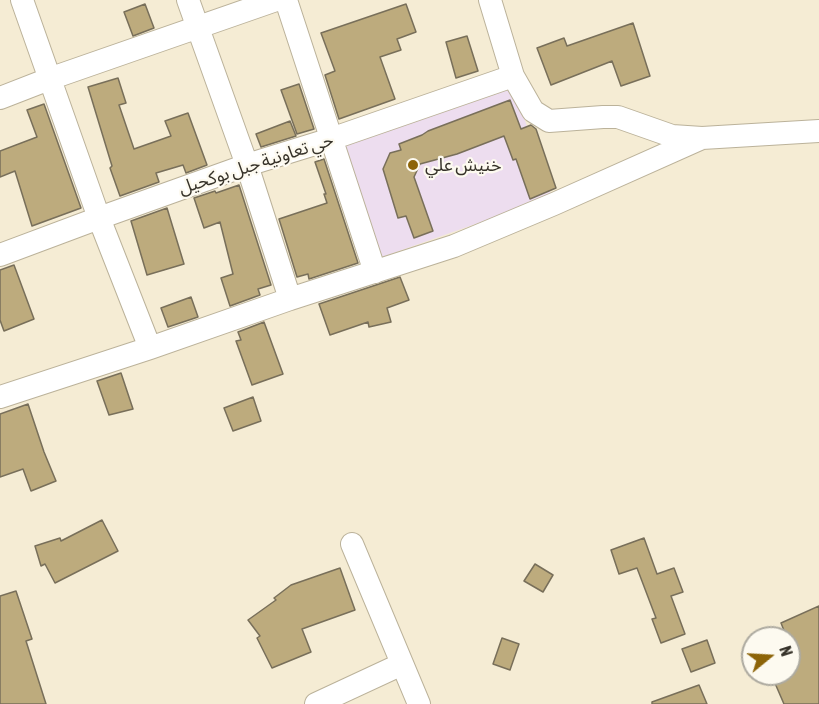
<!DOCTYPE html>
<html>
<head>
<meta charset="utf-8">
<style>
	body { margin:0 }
	#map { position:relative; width:819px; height:704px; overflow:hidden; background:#f5ecd4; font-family:"Asap Condensed",sans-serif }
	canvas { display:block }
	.north { position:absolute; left:741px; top:626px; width:60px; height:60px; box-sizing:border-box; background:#fdfaf0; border:2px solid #adaaa0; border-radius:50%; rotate:72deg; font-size:16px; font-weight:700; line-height:24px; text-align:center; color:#363229 }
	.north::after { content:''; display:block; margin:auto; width:21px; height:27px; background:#8d6408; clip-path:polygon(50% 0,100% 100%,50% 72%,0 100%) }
</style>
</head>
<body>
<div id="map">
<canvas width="819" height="704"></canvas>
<div class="north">N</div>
</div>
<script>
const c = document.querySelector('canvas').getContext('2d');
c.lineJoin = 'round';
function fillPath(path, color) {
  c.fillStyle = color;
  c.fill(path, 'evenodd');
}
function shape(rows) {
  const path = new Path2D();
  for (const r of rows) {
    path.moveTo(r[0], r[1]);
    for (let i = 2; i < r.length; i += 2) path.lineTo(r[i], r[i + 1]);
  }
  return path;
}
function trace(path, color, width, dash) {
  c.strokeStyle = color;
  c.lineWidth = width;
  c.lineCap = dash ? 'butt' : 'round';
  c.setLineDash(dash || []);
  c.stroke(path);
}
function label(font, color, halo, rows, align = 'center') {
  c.font = font + ' "Asap Condensed","Noto Sans Arabic",sans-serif';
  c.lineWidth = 4.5;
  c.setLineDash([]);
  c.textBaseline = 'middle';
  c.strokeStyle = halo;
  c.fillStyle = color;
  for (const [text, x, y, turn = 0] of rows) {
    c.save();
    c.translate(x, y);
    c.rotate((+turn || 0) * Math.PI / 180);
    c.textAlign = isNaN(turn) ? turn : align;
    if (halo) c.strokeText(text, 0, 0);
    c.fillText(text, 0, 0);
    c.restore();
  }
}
fillPath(shape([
	[511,81,552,197,382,257,342,141]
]), '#edddef');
const building = shape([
	[145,4,154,28,133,36,124,12,145,4],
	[406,4,416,32,397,39,401,50,380,57,395,99,339,119,325,75,335,71,321,33,406,4],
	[633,23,650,76,621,86,612,61,551,85,537,48,564,38,567,46,633,23],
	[467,36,478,71,456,78,446,42,467,36],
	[118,78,126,103,119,105,134,149,171,136,165,121,188,113,207,165,186,173,183,165,156,173,159,182,120,196,110,168,112,166,88,87,118,78],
	[299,84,314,129,297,134,281,90,299,84],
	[510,100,521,129,531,125,536,129,556,188,530,199,516,159,513,160,504,136,457,154,420,164,414,177,433,231,414,238,406,216,398,218,383,169,390,153,401,150,399,144,422,135,428,131,510,100],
	[44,104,81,208,32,226,15,171,0,177,0,151,37,137,27,110,44,104],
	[290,121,296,136,261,147,256,134,290,121],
	[324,159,358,263,309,279,308,274,297,277,279,219,327,203,324,194,326,194,315,162,324,159],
	[239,185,271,285,258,289,260,295,230,306,221,278,233,274,220,222,204,228,194,198,215,191,216,193,239,185],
	[167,208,184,264,147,275,131,221,167,208],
	[14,265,34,319,4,331,0,320,0,270,14,265],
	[400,277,409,300,387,308,391,322,369,327,368,322,330,335,319,304,400,277],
	[191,297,198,317,168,327,161,308,191,297],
	[264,322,283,374,252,385,236,341,241,340,238,332,264,322],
	[121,373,133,409,109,415,97,381,121,373],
	[253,397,261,421,233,431,224,408,253,397],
	[28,404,44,452,56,481,31,491,23,469,0,477,0,414,28,404],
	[102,520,118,551,55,583,45,564,41,566,35,546,60,538,61,541,102,520],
	[644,538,657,574,674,568,683,592,671,596,685,634,661,643,652,619,656,618,637,568,619,574,611,550,644,538],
	[535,564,553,575,543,592,524,581,535,564],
	[340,568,355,610,302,629,311,652,272,668,257,638,260,636,248,620,276,600,274,598,291,585,340,568],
	[16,591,32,639,26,641,46,704,0,704,0,596,16,591],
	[819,606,819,704,784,704,771,674,789,674,789,638,787,638,781,623,819,606],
	[502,638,519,644,510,670,493,664,502,638],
	[707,640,715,663,691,672,682,649,707,640],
	[699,685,707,704,652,704,652,702,699,685]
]);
fillPath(building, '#bdab7d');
trace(building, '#786f5a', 1.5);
const street = shape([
	[22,0,99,218,150,348],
	[188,0,247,165,290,299],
	[286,0,375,272],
	[490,0,513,76,533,111,549,121,603,117,618,117,672,136,702,138,819,131],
	[0,98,49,79,276,0],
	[0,255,99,218,247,165,331,139,513,76],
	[0,397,150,348,290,299,454,246,554,204,702,138],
	[352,544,419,704],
	[316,704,402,664]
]);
trace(street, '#bbb29a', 24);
trace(street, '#fff', 22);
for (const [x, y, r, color] of [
	[413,165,6,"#8d6408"]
]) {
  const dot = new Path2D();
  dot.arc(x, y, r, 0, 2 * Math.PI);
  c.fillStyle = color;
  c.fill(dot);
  trace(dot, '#fdfaf0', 2);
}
label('18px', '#363229', '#fdfaf0', [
	["حي تعاونية جبل بوكحيل",256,164,-18]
]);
label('18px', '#363229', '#fdfaf0', [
	["خنيش علي",425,165]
], 'left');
</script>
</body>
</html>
